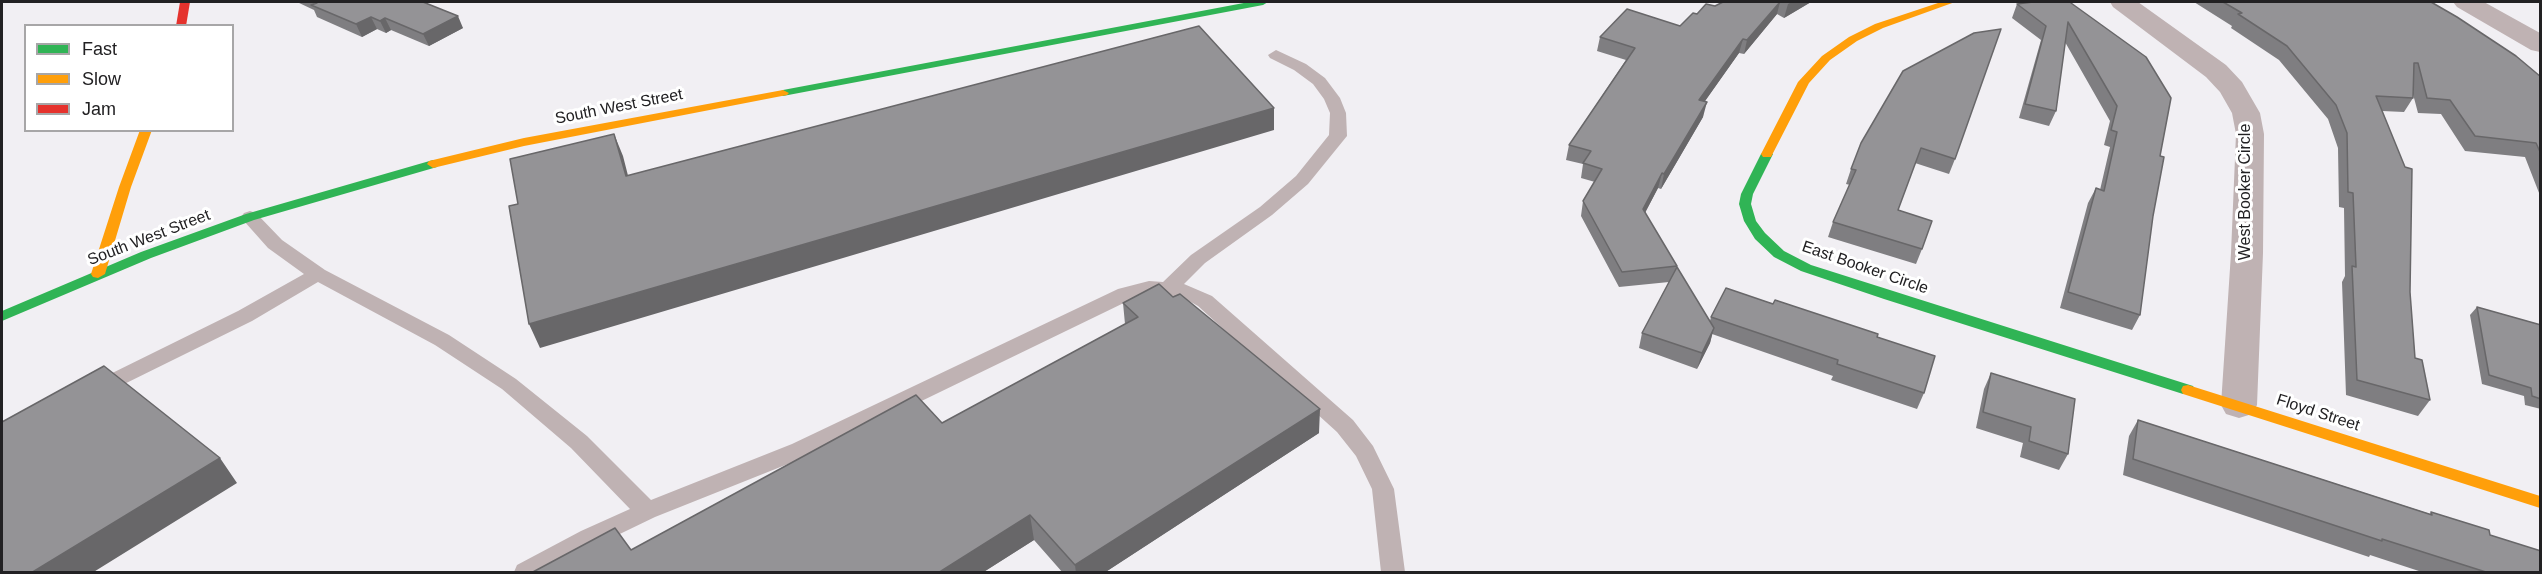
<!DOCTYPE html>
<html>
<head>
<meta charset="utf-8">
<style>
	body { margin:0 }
	#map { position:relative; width:2542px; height:574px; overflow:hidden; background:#f1eff3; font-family:Arial,sans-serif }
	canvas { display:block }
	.frame { position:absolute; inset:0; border:3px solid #222123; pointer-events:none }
	.legend { position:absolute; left:24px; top:24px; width:210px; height:108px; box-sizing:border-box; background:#fff; border:2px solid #a7a6a7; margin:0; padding:8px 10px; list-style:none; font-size:18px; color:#222123 }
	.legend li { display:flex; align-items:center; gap:12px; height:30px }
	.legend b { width:30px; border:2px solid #a7a6a7 }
</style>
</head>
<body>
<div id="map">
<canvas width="2542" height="574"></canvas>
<div class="frame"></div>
<ul class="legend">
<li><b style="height:8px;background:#30b455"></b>Fast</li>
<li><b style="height:8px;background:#ff9f0a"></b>Slow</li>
<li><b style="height:8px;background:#e5322d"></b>Jam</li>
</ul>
</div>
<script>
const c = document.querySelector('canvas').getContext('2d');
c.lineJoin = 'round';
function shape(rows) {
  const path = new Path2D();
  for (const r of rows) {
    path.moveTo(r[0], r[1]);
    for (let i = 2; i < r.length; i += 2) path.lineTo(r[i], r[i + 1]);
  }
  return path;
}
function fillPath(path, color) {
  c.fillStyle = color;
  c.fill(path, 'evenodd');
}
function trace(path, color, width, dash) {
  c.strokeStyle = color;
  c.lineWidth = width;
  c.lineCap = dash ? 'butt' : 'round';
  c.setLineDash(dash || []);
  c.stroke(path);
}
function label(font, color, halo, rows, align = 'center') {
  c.font = font + ' Arial,sans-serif';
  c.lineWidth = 6;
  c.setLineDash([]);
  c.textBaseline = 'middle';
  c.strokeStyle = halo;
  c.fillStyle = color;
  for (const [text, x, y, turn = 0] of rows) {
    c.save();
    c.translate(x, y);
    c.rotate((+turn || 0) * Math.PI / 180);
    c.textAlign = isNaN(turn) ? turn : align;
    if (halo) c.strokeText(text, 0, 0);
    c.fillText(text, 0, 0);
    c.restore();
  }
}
fillPath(shape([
	[1276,50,1306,64,1325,78,1340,98,1346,113,1347,136,1308,184,1272,215,1205,263,1184,284,1212,296,1353,420,1373,446,1394,489,1405,572,1381,572,1372,489,1356,456,1337,432,1198,306,1182,297,1149,293,1132,299,808,456,655,517,597,545,546,572,514,572,517,565,581,531,630,509,571,448,502,389,435,345,318,282,252,321,102,395,95,398,88,395,84,390,88,385,238,311,304,274,268,248,244,221,241,217,244,213,250,211,256,213,282,240,325,270,449,335,516,379,587,436,651,500,792,444,1118,289,1149,281,1163,282,1191,255,1260,207,1296,176,1329,135,1330,113,1324,99,1313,84,1294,70,1270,58,1268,55,1276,50]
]), '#bfb2b3');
fillPath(shape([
	[2110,2,2138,2,2226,65,2242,82,2260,113,2264,134,2263,253,2257,405,2252,414,2239,418,2226,414,2221,405,2231,253,2236,134,2232,113,2220,92,2206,77,2113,7,2110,2],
	[2453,2,2484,2,2540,33,2540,52,2531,50,2457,7,2453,2]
]), '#bfb2b3');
fillPath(shape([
	[1249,2,1268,2,1263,5,783,96,777,93,783,90,1249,2],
	[1767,150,1773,154,1753,194,1751,204,1756,221,1765,233,1784,251,1811,265,2193,386,2195,390,2193,394,2183,394,1884,299,1801,271,1774,257,1755,239,1744,221,1739,204,1741,194,1761,154,1767,150],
	[433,160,439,164,437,167,254,220,151,258,2,321,2,311,141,252,246,214,433,160]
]), '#30b455');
fillPath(shape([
	[1941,2,1955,2,1883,28,1857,41,1830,60,1809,83,1771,157,1763,157,1761,154,1798,82,1822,56,1849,37,1875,24,1941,2],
	[783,90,789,93,787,95,524,146,433,168,427,164,429,161,524,138,783,90],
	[140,130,152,130,131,187,105,274,98,278,93,277,91,274,119,187,140,130],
	[2188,385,2540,496,2540,508,2183,394,2181,390,2183,386,2188,385]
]), '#ff9f0a');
fillPath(shape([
	[180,2,190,2,186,26,176,26,180,2]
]), '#e5322d');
fillPath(shape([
	[297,2,423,2,463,28,429,46,391,30,386,33,377,29,362,37,317,17,314,10],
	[1723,2,1811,2,1784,18,1777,14,1744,54,1739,53,1704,102,1703,117,1661,189,1658,188,1645,213,1677,266,1676,269,1710,321,1711,317,1773,304,1877,337,1924,393,1917,409,1831,380,1833,376,1712,334,1710,343,1697,369,1639,348,1642,333,1669,282,1619,287,1581,216,1583,201,1595,182,1581,178,1583,164,1566,160,1569,145,1626,60,1597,51,1600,37,1680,26,1697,14,1715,6],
	[2194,2,2431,2,2541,77,2541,198,2525,157,2465,151,2441,114,2418,113,2413,94,2413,98,2404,112,2382,111,2410,292,2415,358,2430,400,2418,416,2346,395,2342,282,2345,276,2344,208,2339,207,2338,148,2328,119,2279,60,2231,28,2232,26],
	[2071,3,2160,156,2140,315,2132,330,2060,308,2088,203,2096,188,2100,190,2110,147,2104,145,2110,121,2065,42,2056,111,2049,126,2019,118,2041,40,2012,18,2017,4],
	[1903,71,1955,159,1949,174,1915,163,1898,210,1922,249,1916,264,1828,237,1833,222,1850,185,1846,184,1851,169],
	[1123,303,1319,433,1104,573,1063,573,1034,540,982,573,531,573,631,550,942,423,1125,324],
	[2477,307,2541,325,2541,409,2525,405,2524,396,2482,384,2470,315],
	[1991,373,2068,454,2059,470,2020,457,2023,443,1976,428,1984,389],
	[2138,420,2430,514,2431,512,2490,535,2541,573,2425,573,2370,555,2369,557,2123,475,2129,436]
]), '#7f7e81');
fillPath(shape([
	[1780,2,1777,14,1744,54,1747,40],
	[1792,2,1811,2,1784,18,1788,4],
	[458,16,463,28,429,46,423,34],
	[371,17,377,29,362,37,356,24],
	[385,18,391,30,386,33,380,21],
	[1743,39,1739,53,1696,114,1699,100],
	[1707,102,1703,117,1661,189,1664,174],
	[1274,108,1274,130,540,348,529,324],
	[614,134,623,156,634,199,626,176],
	[1662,173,1658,188,1639,224,1643,209],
	[1714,328,1710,343,1697,369,1702,353],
	[1320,409,1319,433,1104,573,1076,573,1075,565],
	[220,458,237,483,92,573,31,573],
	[1030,515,1034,540,982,573,938,573]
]), '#686769');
const building = shape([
	[314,2,423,2,458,16,423,34,385,18,380,21,371,17,356,24,311,5,317,3,314,2],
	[1723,2,1780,2,1747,40,1743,39,1699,100,1707,102,1664,174,1662,173,1643,209,1677,266,1622,272,1583,201,1602,169,1583,163,1591,151,1569,145,1635,48,1600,37,1627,9,1680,26,1693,13,1697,14,1706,4,1715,6,1723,2],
	[2033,2,2071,2,2071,3,2146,57,2171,98,2160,156,2164,157,2153,216,2140,315,2068,292,2096,188,2104,191,2117,132,2111,130,2117,106,2068,22,2056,111,2025,104,2046,26,2017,4,2033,2],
	[2223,2,2431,2,2457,17,2516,56,2541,77,2541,154,2536,143,2475,136,2450,100,2427,98,2418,63,2414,63,2413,98,2376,96,2405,167,2412,169,2410,292,2415,358,2422,360,2430,400,2357,380,2352,266,2356,267,2353,193,2348,192,2347,133,2336,105,2287,46,2238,14,2242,13,2223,2],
	[1199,26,1274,108,529,324,509,206,518,204,510,159,614,134,626,176,1199,26],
	[2001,29,1955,159,1921,148,1898,210,1932,221,1922,249,1833,222,1856,170,1851,169,1861,143,1903,71,1974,33,2001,29],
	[1677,267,1714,328,1702,353,1642,333,1677,267],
	[1159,284,1173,297,1180,294,1320,409,1075,565,1030,515,938,573,531,573,615,528,631,550,916,395,942,423,1138,317,1123,303,1159,284],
	[1726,288,1773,304,1775,300,1878,334,1877,337,1935,356,1924,393,1837,364,1838,360,1711,317,1726,288],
	[2477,307,2541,325,2541,399,2532,396,2531,388,2489,375,2477,307],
	[104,366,220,458,31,573,2,573,2,422,104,366],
	[1991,373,2075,399,2068,454,2029,441,2031,427,1983,412,1991,373],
	[2138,420,2432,515,2431,512,2489,530,2490,535,2541,551,2541,573,2489,573,2382,539,2382,541,2133,459,2138,420]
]);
fillPath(building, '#949396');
trace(building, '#686769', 1.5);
label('16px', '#222123', '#fff', [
	["South West Street",619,107,-11],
	["West Booker Circle",2246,192,-90],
	["South West Street",149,238,-21],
	["East Booker Circle",1865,268,19],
	["Floyd Street",2318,413,18]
]);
</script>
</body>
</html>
